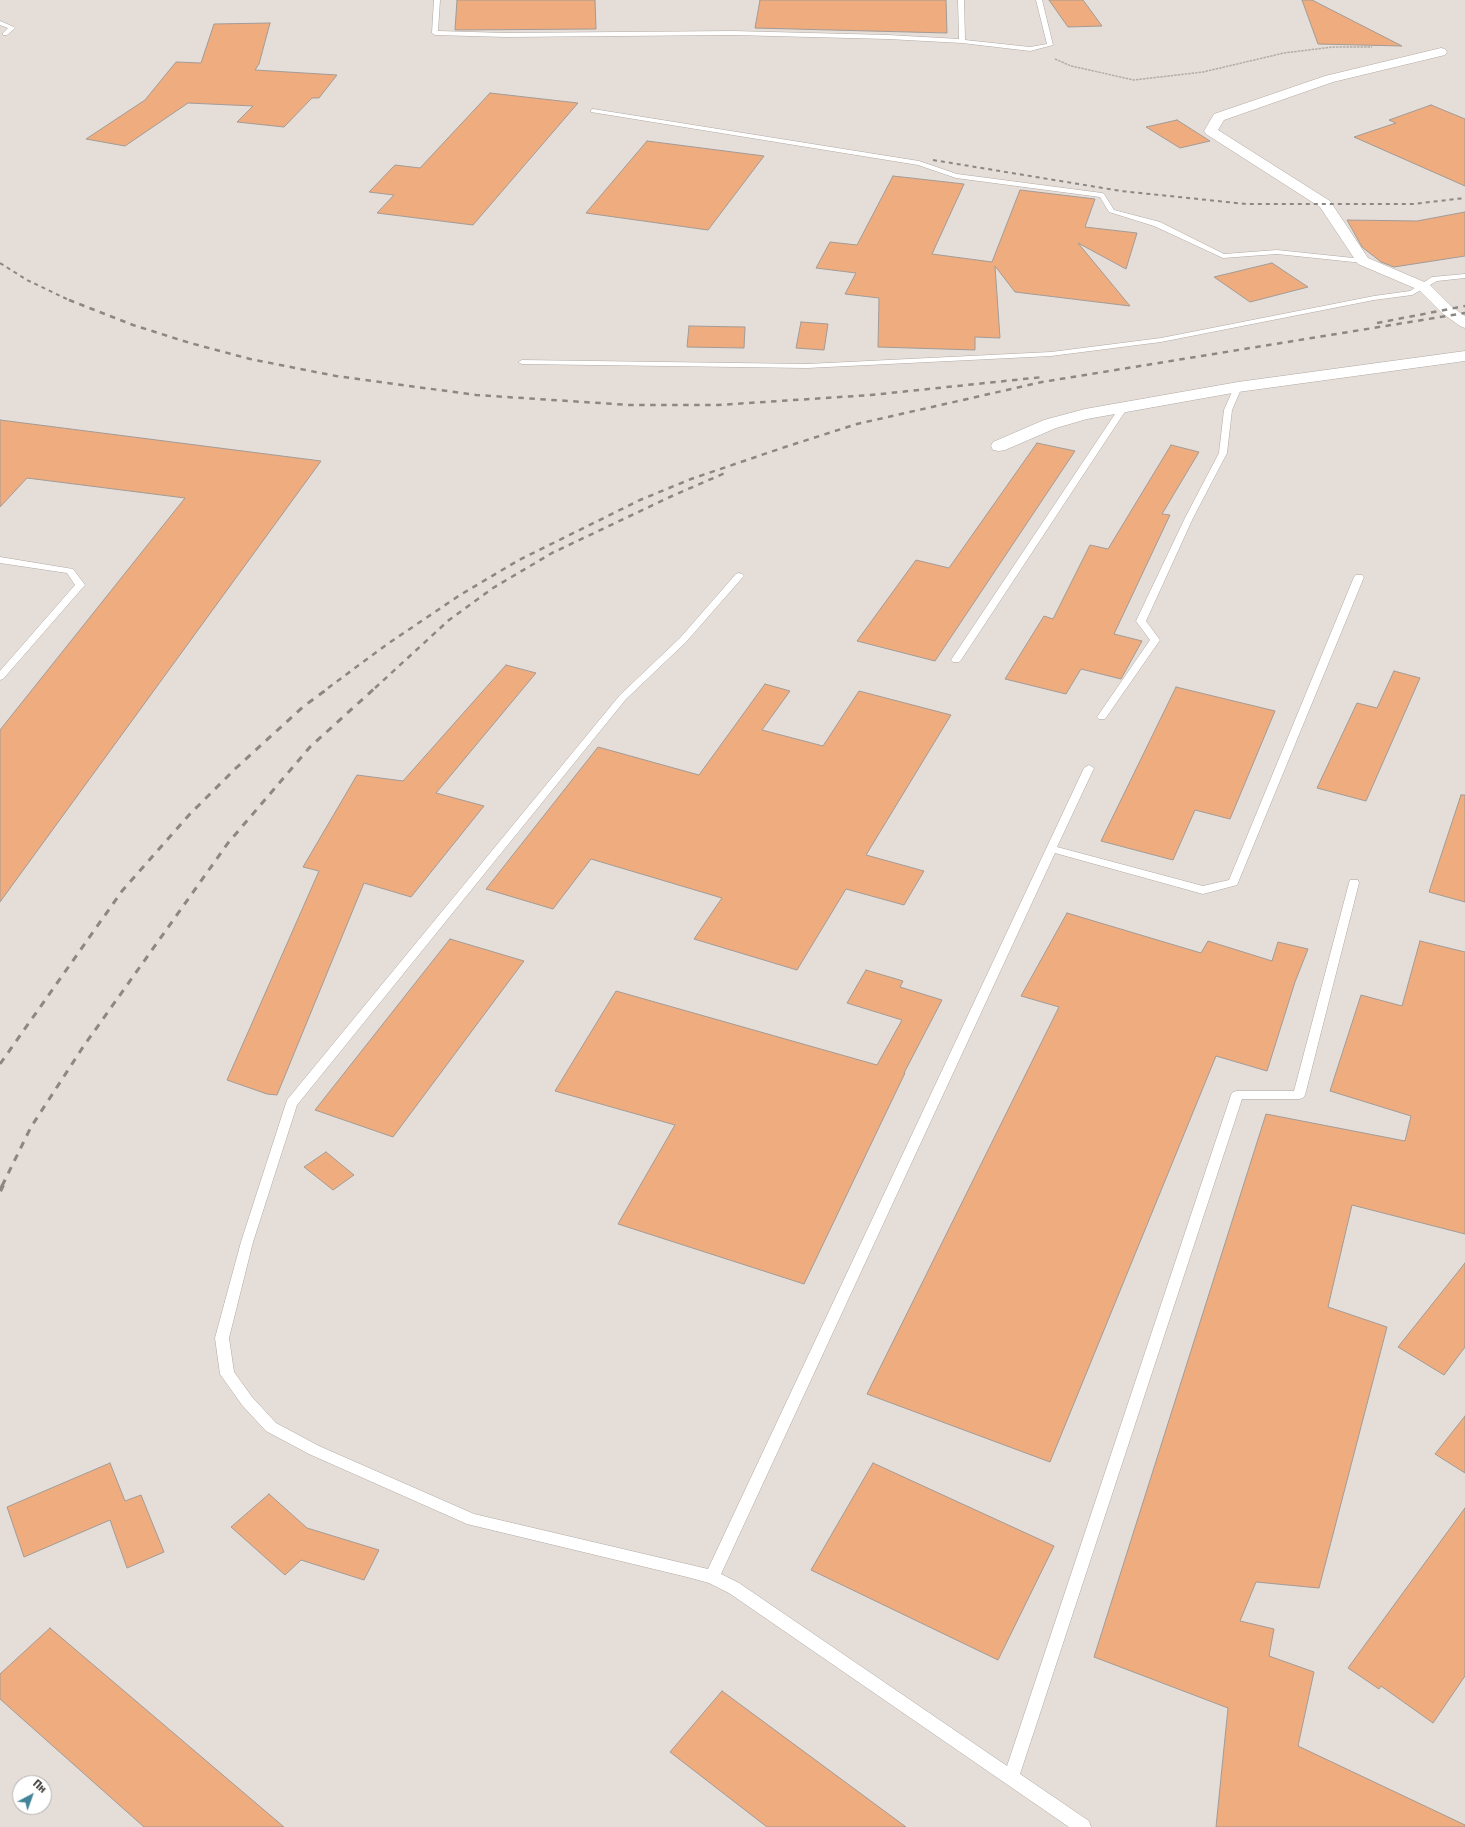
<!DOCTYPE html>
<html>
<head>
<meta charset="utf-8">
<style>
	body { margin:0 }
	#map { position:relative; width:1465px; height:1827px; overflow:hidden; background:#e5ddd7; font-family:"Fira Sans",sans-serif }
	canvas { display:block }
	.north { position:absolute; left:12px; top:1775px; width:40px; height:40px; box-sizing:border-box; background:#fff; border:1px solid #b3b1b0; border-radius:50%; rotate:41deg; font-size:11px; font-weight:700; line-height:16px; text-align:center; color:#403c3a }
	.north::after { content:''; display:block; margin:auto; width:14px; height:18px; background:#448498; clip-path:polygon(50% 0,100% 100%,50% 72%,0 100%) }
</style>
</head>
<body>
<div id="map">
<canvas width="1465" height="1827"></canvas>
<div class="north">Пн</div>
</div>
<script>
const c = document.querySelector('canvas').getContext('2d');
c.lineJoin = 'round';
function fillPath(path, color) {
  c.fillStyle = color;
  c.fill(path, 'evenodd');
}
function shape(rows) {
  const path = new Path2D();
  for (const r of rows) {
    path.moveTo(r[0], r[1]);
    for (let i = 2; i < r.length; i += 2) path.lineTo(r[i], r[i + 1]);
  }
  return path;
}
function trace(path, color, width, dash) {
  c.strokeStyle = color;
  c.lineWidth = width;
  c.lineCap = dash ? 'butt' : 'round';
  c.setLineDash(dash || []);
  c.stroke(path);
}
const building = shape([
	[457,0,595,0,596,29,455,30,457,0],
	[760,0,946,0,947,33,755,28,760,0],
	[1049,0,1083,0,1102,26,1068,27,1049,0],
	[1302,0,1312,0,1402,46,1318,44,1302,0],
	[270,23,259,64,255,70,337,75,319,98,312,98,284,127,237,122,253,106,188,103,125,146,86,139,145,100,176,62,201,63,214,24,270,23],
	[490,93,578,103,473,225,377,213,394,195,369,192,395,165,420,168,490,93],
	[1431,105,1465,119,1465,186,1354,137,1396,123,1389,120,1431,105],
	[1177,120,1210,141,1180,148,1146,127,1177,120],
	[647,141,764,156,708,230,586,213,647,141],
	[893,176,964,184,932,254,992,262,1020,190,1095,199,1085,227,1137,233,1126,269,1078,243,1130,306,1015,292,995,266,1000,338,975,337,975,350,878,347,879,298,845,294,856,273,816,268,830,242,857,245,893,176],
	[1465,212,1465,256,1394,267,1381,262,1362,247,1347,220,1417,221,1465,212],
	[1272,263,1308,287,1250,302,1214,277,1272,263],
	[801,322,828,324,824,350,796,348,801,322],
	[689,326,745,327,744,348,687,347,689,326],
	[0,420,321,461,0,902,0,730,185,498,27,478,0,507,0,420],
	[1037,443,1075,451,935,661,857,641,916,560,949,568,1037,443],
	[1171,445,1199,452,1162,514,1170,515,1114,634,1142,641,1121,679,1081,669,1066,694,1005,679,1044,616,1053,619,1090,545,1108,549,1171,445],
	[506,665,536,673,436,793,484,806,411,897,364,883,277,1095,267,1094,227,1080,319,871,303,867,357,775,403,781,506,665],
	[1394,671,1420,678,1366,801,1317,788,1357,703,1377,708,1394,671],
	[765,684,790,691,762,730,823,746,859,691,951,715,866,855,924,871,904,905,846,889,797,970,694,939,722,898,591,859,553,909,486,889,598,747,699,775,765,684],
	[1176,687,1275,711,1230,819,1195,810,1173,860,1101,841,1176,687],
	[1461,795,1465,795,1465,902,1429,892,1461,795],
	[1067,913,1201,953,1208,941,1272,961,1278,942,1308,949,1295,982,1267,1071,1216,1056,1050,1462,867,1394,1059,1007,1021,996,1067,913],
	[450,939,524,961,393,1137,315,1110,450,939],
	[1420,941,1465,952,1465,1234,1352,1205,1328,1307,1387,1327,1319,1588,1256,1582,1240,1621,1274,1629,1269,1656,1314,1672,1298,1746,1465,1825,1465,1827,1216,1827,1228,1708,1094,1657,1266,1114,1405,1141,1411,1116,1330,1091,1361,995,1402,1006,1420,941],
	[866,970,903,981,900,987,942,1000,904,1073,905,1073,804,1284,618,1224,675,1125,555,1091,616,991,877,1065,902,1020,847,1003,866,970],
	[326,1152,354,1175,333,1190,304,1167,326,1152],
	[1465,1263,1465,1347,1444,1375,1398,1347,1465,1263],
	[1465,1416,1465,1473,1435,1454,1465,1416],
	[110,1463,125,1501,141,1495,164,1552,127,1568,110,1520,24,1557,7,1507,110,1463],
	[873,1463,1054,1546,998,1660,811,1570,873,1463],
	[269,1494,307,1528,379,1550,364,1580,301,1560,285,1575,231,1527,269,1494],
	[1465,1508,1465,1676,1433,1723,1381,1686,1379,1689,1348,1668,1465,1508],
	[50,1628,284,1827,144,1827,0,1699,0,1674,50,1628],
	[722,1691,906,1827,767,1827,670,1752,722,1691]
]);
fillPath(building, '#eeac7f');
trace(building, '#a39b96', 1);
const service = shape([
	[434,0,440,0,438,31,506,33,733,31,888,35,959,39,958,0,964,0,965,40,1030,47,1047,44,1036,0,1042,0,1053,45,1030,51,962,43,888,39,733,35,506,37,435,35,432,33,434,0],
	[0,21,14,27,15,28,7,35,3,35,3,33,8,28,0,25,0,21],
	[593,109,919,161,957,174,1102,193,1104,194,1114,210,1160,222,1224,254,1277,250,1363,259,1367,261,1363,263,1277,254,1223,258,1154,226,1109,212,1100,197,956,178,918,165,591,112,591,110,593,109],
	[1465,274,1465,278,1437,281,1412,295,1374,300,1161,342,1051,356,807,368,522,364,518,362,522,360,807,364,1051,352,1161,338,1374,296,1410,291,1432,277,1465,274],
	[1235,385,1238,385,1242,387,1232,410,1227,453,1193,518,1146,621,1160,640,1105,719,1099,719,1097,717,1150,640,1136,621,1185,518,1219,453,1224,410,1235,385],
	[1121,405,1124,405,1128,407,961,660,959,662,953,662,951,660,1121,405],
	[0,557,73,569,85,585,3,679,0,680,0,671,75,585,67,573,0,563,0,557],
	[739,573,742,574,744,576,742,578,686,642,626,699,297,1105,253,1242,229,1338,234,1372,252,1397,276,1423,319,1446,474,1514,708,1569,1084,768,1089,765,1094,768,1057,847,1203,886,1229,880,1354,577,1356,575,1362,575,1364,577,1237,885,1203,894,1055,853,721,1574,739,1583,1007,1766,1231,1095,1233,1092,1237,1091,1294,1091,1349,883,1350,880,1358,880,1359,883,1305,1095,1303,1098,1299,1099,1242,1099,1020,1774,1089,1821,1091,1827,1069,1827,729,1593,709,1583,687,1577,467,1524,309,1454,266,1431,242,1405,220,1374,215,1338,241,1242,287,1100,620,695,680,638,736,574,739,573]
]);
const minor = shape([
	[1441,48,1445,49,1447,52,1445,55,1333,82,1224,120,1218,130,1330,201,1368,258,1429,284,1452,307,1465,316,1465,328,1460,326,1442,313,1419,290,1358,264,1320,207,1206,134,1204,131,1214,114,1325,76,1441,48],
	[1465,351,1465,361,1238,392,1087,419,1056,428,1005,450,999,451,993,450,991,446,993,442,1044,420,1085,409,1238,382,1465,351]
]);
trace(service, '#b1a9a4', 1);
trace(minor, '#b1a9a4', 1);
trace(shape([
	[1055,59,1071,66,1134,80,1203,72,1284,53,1333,47,1372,47]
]), '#b3aca7', 1.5, [2.5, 1]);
fillPath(service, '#fff');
fillPath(minor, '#fff');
trace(shape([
	[933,160,1121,191,1246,204,1413,204,1465,198],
	[0,263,27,280,71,301]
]), '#8d8783', 2, [4, 4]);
trace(shape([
	[69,300,133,325,190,343,250,359,336,376,476,395,630,405,718,405,871,395,1043,377],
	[1377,323,1465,306],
	[328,688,386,645,460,595,519,560,640,500,691,479,785,447,857,424,1042,382,1465,313],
	[375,688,449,620,493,588,552,553,672,496,725,473]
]), '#8d8783', 2.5, [5.5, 5.5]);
trace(shape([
	[0,1064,122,891,189,815,236,768,304,706,330,687],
	[2,1186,31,1127,83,1047,228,843,310,747,376,687]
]), '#8d8783', 3, [7, 7]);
trace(shape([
	[0,1191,3,1185]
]), '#8d8783', 4, [9, 9]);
</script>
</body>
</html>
